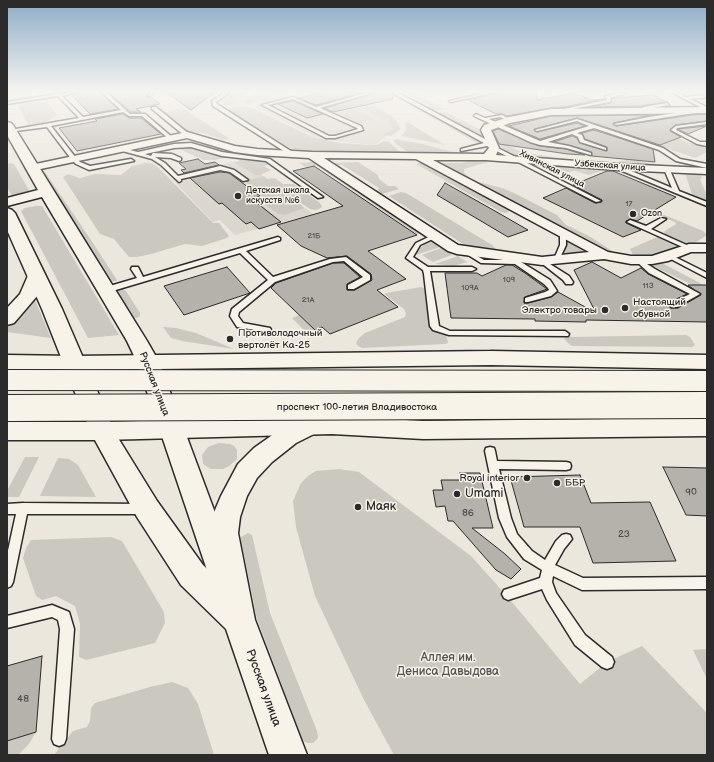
<!DOCTYPE html>
<html>
<head>
<meta charset="utf-8">
<style>
	body { margin:0 }
	#map { position:relative; width:714px; height:762px; overflow:hidden; background:#ebe7dd; font-family:"Balsamiq Sans",sans-serif }
	canvas { display:block }
	.frame { position:absolute; inset:0; border:8px solid #2b2b2b; pointer-events:none }
</style>
</head>
<body>
<div id="map">
<canvas width="714" height="762"></canvas>
<div class="frame"></div>
</div>
<script>
const c = document.querySelector('canvas').getContext('2d');
c.lineJoin = 'round';
function fillPath(path, color) {
  c.fillStyle = color;
  c.fill(path, 'evenodd');
}
function shape(rows) {
  const path = new Path2D();
  for (const r of rows) {
    path.moveTo(r[0], r[1]);
    for (let i = 2; i < r.length; i += 2) path.lineTo(r[i], r[i + 1]);
  }
  return path;
}
function trace(path, color, width, dash) {
  c.strokeStyle = color;
  c.lineWidth = width;
  c.lineCap = dash ? 'butt' : 'round';
  c.setLineDash(dash || []);
  c.stroke(path);
}
function label(font, color, halo, rows, align = 'center') {
  c.font = font + ' "Balsamiq Sans",sans-serif';
  c.lineWidth = 3;
  c.setLineDash([]);
  c.textBaseline = 'middle';
  c.strokeStyle = halo;
  c.fillStyle = color;
  for (const [text, x, y, turn = 0] of rows) {
    c.save();
    c.translate(x, y);
    c.rotate((+turn || 0) * Math.PI / 180);
    c.textAlign = isNaN(turn) ? turn : align;
    if (halo) c.strokeText(text, 0, 0);
    c.fillText(text, 0, 0);
    c.restore();
  }
}
fillPath(shape([
	[665,92,707,92,707,105,692,105],
	[315,96,340,98,347,100,394,123,396,129,374,145,326,140,314,137,254,106,257,102,279,98],
	[235,161,262,175,313,214,235,235,220,220,213,222,171,178]
]), '#dbd7ce');
fillPath(shape([
	[233,92,250,92,237,99,235,104,225,106,221,101],
	[404,92,413,92,444,109,432,111,426,108,428,106,426,104],
	[256,94,266,94,272,98,248,104,243,102,249,96],
	[39,102,48,103,57,115,44,123,28,125,18,105],
	[410,102,484,143,479,144,473,141,406,103],
	[373,105,395,118,401,129,391,136,384,135,385,133,394,129,388,122,389,119,378,117,364,109,366,106],
	[239,106,253,108,312,137,340,143,371,145,377,145,382,142,388,141,400,152,312,153,293,150,228,110,230,108],
	[177,109,184,109,230,139,224,140,203,133,188,132,163,113],
	[353,109,375,119,360,123,338,113],
	[446,112,481,130,484,133,484,136,479,136,438,113],
	[405,123,409,123,445,145,402,136,406,130],
	[659,129,689,143,707,146,707,152,695,158,620,132],
	[494,138,498,138,511,147,522,152,570,160,611,163,634,159,643,162,671,166,707,167,707,171,514,157,506,152],
	[395,139,423,144,441,149,460,153,457,154,409,153,394,142],
	[186,146,197,148,228,157,215,160,204,160,177,148],
	[247,159,261,160,268,162,270,164,264,166,271,170,260,175,255,175,235,163,240,160],
	[472,159,484,159,488,162,464,169,464,172,467,176,479,182,502,188,514,193,557,215,566,225,589,236,617,254,613,256,434,163,462,163],
	[311,162,318,163,423,232,417,234,316,165,305,167,300,163],
	[358,162,378,175,379,179,388,186,395,186,399,189,379,195,374,193,378,190,379,188,342,165,333,166,329,163],
	[425,162,511,210,506,213,501,212,416,164],
	[12,163,14,164,30,192,12,196,7,187,7,164],
	[146,163,152,163,159,168,213,223,219,223,229,236,227,238,202,246,185,244,151,254,137,257,129,257,114,239,100,234,63,177,68,174,80,178,95,174,121,175,132,166],
	[542,164,605,169,605,170,589,175,575,171,563,173],
	[40,170,45,172,91,240,117,280,116,281,110,282,86,241,51,191],
	[685,173,698,173,701,175,702,178,700,179,707,196,707,201,692,194],
	[264,176,267,179,275,178,283,184,294,184,320,203,322,207,319,209,315,210,310,209,292,197,304,208,285,215,278,214,261,201,262,195,245,181],
	[401,192,406,193,492,245,496,249,466,246,389,196],
	[36,206,42,206,119,335,88,338,21,211,25,208],
	[662,214,703,231,707,235,695,243,677,250,668,250,658,257,634,257,630,249,664,234,665,231,676,224,675,222,660,216],
	[569,240,592,253,564,255,567,241],
	[432,241,438,241,454,253,440,247,416,255,415,252,425,244],
	[441,248,452,255,433,262,422,255],
	[458,256,467,262,454,266,435,264],
	[660,262,700,283,707,292,651,265],
	[421,287,427,289,430,324,446,333,448,343,445,344,362,348,358,346,356,343,358,339,365,333,405,317,406,313,404,309,384,294,386,293],
	[123,289,126,291,140,313,140,316,137,318,134,318,130,316,116,291],
	[35,300,51,338,7,332,7,328,19,319],
	[299,315,315,330,304,330,292,318],
	[163,327,176,328,196,333,234,349,182,341,171,338],
	[686,335,690,337,695,345,692,347,572,346,568,343,564,338,569,337],
	[219,443,230,444,234,446,237,450,237,459,229,466,223,469,211,469,203,464,202,455,208,447],
	[25,457,39,457,19,497,7,497,7,491],
	[58,458,69,459,78,465,96,497,40,496],
	[339,469,359,472,471,556,507,596,580,684,607,662,642,646,707,713,707,755,394,755,364,700,315,596,296,527,293,501,301,483,308,476,316,471],
	[248,533,252,535,270,613,317,731,318,738,313,743,308,743,303,741,257,619,241,540,241,537],
	[111,537,122,541,164,612,165,623,155,643,86,660,79,657,80,624,75,606,56,596,42,600,36,596,23,558,26,548,31,540],
	[707,649,707,679,693,650],
	[172,682,188,688,198,704,214,755,54,755,73,731,87,727,90,721,91,708,95,703,150,687],
	[36,732,29,744,18,755,7,755,7,741]
]), '#cbc8bf');
const building = shape([
	[78,92,100,92,118,109,90,114,72,95,78,92],
	[108,92,145,92,147,94,147,97,151,97,160,104,136,109,141,112,131,112,108,92],
	[166,92,215,92,191,110,166,92],
	[324,92,363,92,316,105,299,98,324,92],
	[377,92,392,92,393,99,333,112,324,108,377,92],
	[499,92,536,92,537,100,573,93,592,100,603,99,564,107,551,108,507,116,502,114,496,114,468,100,499,92],
	[654,95,666,102,642,106,591,107,610,103,612,99,614,98,654,95],
	[293,101,323,114,307,118,278,104,293,101],
	[123,114,129,118,141,118,161,134,77,151,59,128,97,121,95,119,123,114],
	[707,114,707,121,675,125,670,131,681,137,660,145,577,118,535,129,534,130,537,132,577,123,585,126,540,139,509,126,551,116,651,115,613,123,616,126,693,115,707,114],
	[707,126,688,134,678,129,707,126],
	[498,129,540,146,566,149,585,155,568,154,499,144,493,131,498,129],
	[594,130,653,149,655,162,592,156,591,152,554,142,572,136,577,138,580,143,607,151,607,147,585,139,582,133,594,130],
	[198,159,205,164,215,162,219,165,184,173,181,170,186,169,179,163,198,159],
	[314,166,417,235,368,251,406,279,377,290,398,307,330,334,322,327,315,330,271,288,276,283,333,263,344,263,360,277,347,284,347,290,355,290,372,280,371,274,347,256,327,258,301,246,277,225,343,206,293,171,314,166],
	[607,171,613,171,676,197,637,221,631,219,626,221,626,223,641,230,623,237,543,198,566,188,595,203,601,202,602,200,573,185,607,171],
	[220,172,229,173,260,196,252,199,281,222,259,229,251,222,246,224,222,203,219,204,190,178,220,172],
	[445,183,495,211,528,230,508,237,437,195,445,183],
	[592,262,621,278,641,268,648,274,687,294,670,302,669,306,671,308,678,308,701,295,688,285,707,285,707,322,586,320,586,322,535,321,535,319,451,318,445,273,477,273,482,276,506,265,512,265,525,273,547,289,525,297,524,303,528,303,551,297,558,292,596,313,574,270,592,262],
	[227,267,250,293,184,315,164,286,227,267],
	[663,467,707,468,707,516,686,515,663,467],
	[460,473,480,473,493,528,472,528,505,554,521,569,511,579,496,570,453,521,448,521,445,506,436,507,433,490,443,490,441,480,461,480,460,473],
	[580,475,591,503,650,502,676,561,593,563,580,527,524,527,510,477,580,475],
	[42,656,36,732,7,741,7,666,42,656]
]);
fillPath(building, '#b5b2ab');
trace(building, '#2b2b2b', 1);
const lane = shape([
	[55,92,60,94,77,92,62,96,83,117,121,110,101,92,106,92,130,114,145,114,173,138,169,139,142,116,129,116,123,112,51,126,76,158,80,162,90,166,131,159,134,161,89,170,76,164,72,160,47,127,8,132,8,131,10,130,79,118,58,96,7,104,7,102,56,94,55,92],
	[150,92,155,92,150,96,148,96,150,92],
	[225,92,230,92,216,102,217,104,294,153,294,155,290,155,213,106,212,101,225,92],
	[369,92,376,92,320,108,361,126,363,130,335,138,326,138,262,105,293,97,316,107,369,92],
	[293,99,357,128,358,129,335,136,329,136,268,105,293,99],
	[393,92,397,92,485,139,496,147,601,201,596,202,487,146,461,151,461,149,484,143,394,94,393,92],
	[489,92,498,92,451,102,449,101,489,92],
	[623,92,627,93,610,98,611,100,610,102,556,112,554,111,607,100,605,96,623,92],
	[671,92,677,92,686,97,707,95,707,97,690,99,707,107,707,111,616,125,614,124,649,117,704,109,671,92],
	[667,103,669,105,647,109,644,112,642,111,643,107,667,103],
	[152,107,156,107,189,134,189,136,185,136,152,109,152,107],
	[476,114,485,118,502,115,511,120,509,121,500,117,489,119,540,141,589,126,577,121,537,131,535,130,577,119,663,148,680,159,707,164,707,168,676,161,659,150,594,128,577,133,582,135,584,140,606,148,606,150,580,142,578,137,572,134,548,142,569,146,591,153,591,155,566,148,540,145,530,142,474,116,476,114],
	[707,122,707,124,677,128,676,130,700,142,707,142,707,146,697,144,671,130,676,126,707,122],
	[191,143,222,152,270,159,323,197,318,198,266,161,222,156,191,147,174,148,145,154,151,156,153,153,172,154,181,158,181,160,179,161,171,158,155,157,165,163,178,176,220,166,234,170,248,180,243,181,230,172,220,170,181,179,181,181,179,182,161,165,152,159,115,149,118,147,138,152,174,144,191,143],
	[617,165,672,188,664,169,669,168,679,191,707,202,707,206,615,168,614,167,617,165],
	[661,218,666,219,651,229,691,247,691,249,687,249,627,222,630,220,646,226,661,218],
	[563,232,566,234,566,245,559,260,555,260,554,259,560,245,560,234,563,232],
	[435,234,437,235,437,237,420,245,413,257,428,267,472,267,476,269,472,271,430,271,439,326,450,331,565,331,569,334,568,336,449,335,433,330,430,326,424,274,423,270,406,258,416,243,435,234],
	[278,237,280,238,280,240,246,251,273,277,330,259,346,257,370,275,370,280,354,289,348,289,348,285,363,277,344,261,333,262,275,282,239,312,238,316,243,323,270,328,271,330,270,332,267,332,237,327,230,316,232,309,268,280,240,253,109,292,103,292,102,290,103,288,137,278,131,269,132,267,138,267,143,277,278,237],
	[467,250,484,260,509,260,508,258,509,257,513,257,550,280,557,291,551,296,528,302,525,302,525,298,545,292,549,290,548,288,544,284,515,264,481,263,465,253,464,252,467,250],
	[669,254,707,273,707,278,667,257,667,255,669,254],
	[542,259,569,276,573,282,572,284,566,284,563,280,540,262,540,260,542,259],
	[639,259,655,269,700,294,677,307,671,307,670,305,671,303,690,294,649,273,637,262,637,260,639,259],
	[490,447,494,448,495,451,497,461,566,462,570,463,571,466,570,469,566,470,499,469,511,518,517,534,532,551,545,560,556,541,562,535,566,534,570,535,572,539,564,549,555,565,583,578,707,577,707,589,582,590,553,576,552,582,556,593,585,635,612,657,614,662,612,667,607,669,602,667,575,645,547,600,542,589,508,600,504,598,502,594,504,590,540,578,542,570,524,559,507,537,499,518,485,451,486,448,490,447],
	[23,503,144,504,148,506,150,509,148,512,144,514,27,514,13,582,11,586,7,588,7,555,16,514,7,514,7,504,23,503],
	[52,605,69,612,74,629,66,739,64,744,59,746,54,744,52,739,60,629,58,620,52,617,7,628,7,616,52,605]
]);
const street = shape([
	[707,107,707,113,551,115,510,123,491,130,499,148,496,155,617,164,707,168,707,174,617,170,486,160,433,160,608,252,631,256,652,256,689,244,707,244,707,252,691,252,668,261,652,264,631,264,604,259,542,265,457,254,448,251,309,158,257,155,234,152,187,138,31,171,26,168,31,165,187,132,235,146,257,149,312,152,484,154,489,148,481,130,484,125,509,117,551,109,707,107],
	[324,158,416,159,589,252,542,257,458,245,324,158]
]);
const secondary = shape([
	[7,122,11,123,13,125,147,341,159,362,237,572,233,582,222,585,211,582,137,362,127,341,42,197,7,206,7,198,38,190,7,135,7,122],
	[7,208,12,210,15,213,62,309,111,423,107,429,99,432,91,429,87,423,42,309,7,230,7,208]
]);
const primary = shape([
	[36,270,42,271,45,275,38,295,14,323,7,325,7,308,20,294,30,271,36,270],
	[310,417,318,420,322,426,318,432,296,443,272,462,257,478,247,496,240,517,238,533,255,620,307,755,269,755,226,629,181,585,137,517,90,431,94,425,102,422,110,425,157,501,203,565,217,578,210,533,212,517,221,496,238,464,254,448,278,431,310,417]
]);
const highway = shape([
	[491,351,707,355,707,369,491,365,74,370,7,369,7,355,74,356,491,351],
	[332,416,423,421,707,418,707,436,423,439,332,434,102,440,7,440,7,422,102,422,332,416]
]);
trace(lane, '#2b2b2b', 3);
trace(street, '#2b2b2b', 3);
trace(secondary, '#2b2b2b', 3);
trace(primary, '#2b2b2b', 3);
trace(highway, '#2b2b2b', 3);
fillPath(lane, '#f7f3e8');
fillPath(street, '#f7f3e8');
fillPath(secondary, '#f7f3e8');
fillPath(primary, '#f7f3e8');
fillPath(highway, '#f7f3e8');
const highwayBridgeFar1 = shape([
	[7,380,707,381]
]);
const highwayBridge = shape([
	[7,408,707,405]
]);
trace(highwayBridgeFar1, '#2b2b2b', 22, []);
trace(highwayBridge, '#2b2b2b', 28, []);
trace(highwayBridgeFar1, '#f7f3e8', 20);
trace(highwayBridge, '#f7f3e8', 26);
const sky = c.createLinearGradient(0, 0, 0, 199);
sky.addColorStop(0, '#8cacc8');
sky.addColorStop(0.46, '#f6f4f0');
sky.addColorStop(1, '#f6f4f000');
c.fillStyle = sky;
c.fillRect(0, 0, 714, 199);
for (const [x, y, r, color] of [
	[238,196,4,"#2b2b2b"],
	[633,214,4,"#2b2b2b"],
	[625,308,4,"#2b2b2b"],
	[605,310,4,"#2b2b2b"],
	[230,339,4,"#2b2b2b"],
	[527,478,4,"#2b2b2b"],
	[557,483,4,"#2b2b2b"],
	[457,494,4,"#2b2b2b"],
	[358,507,4,"#2b2b2b"]
]) {
  const dot = new Path2D();
  dot.arc(x, y, r, 0, 2 * Math.PI);
  c.fillStyle = color;
  c.fill(dot);
  trace(dot, '#f7f3e8', 1.5);
}
label('8px', '#4e4d4b', null, [
	["17",629,204],
	["21Б",314,236],
	["109",509,280],
	["113",648,286],
	["109А",470,288],
	["21А",308,300]
]);
label('9px', '#2b2b2b', '#f7f3e8', [
	["Узбекская улица",610,166,4],
	["Хивинская улица",552,169,27]
]);
label('9px', '#2b2b2b', '#f7f3e8', [
	["Детская школа",246,191],
	["искусств №6",246,201],
	["Ozon",641,214]
], 'left');
label('10px', '#2b2b2b', '#f7f3e8', [
	["Настоящий",633,302],
	["обувной",633,314],
	["Электро товары",597,310,"right"],
	["Противолодочный",238,333],
	["вертолёт Ка-25",238,345],
	["Royal interior",519,478,"right"],
	["ББР",565,483]
], 'left');
label('10px', '#2b2b2b', '#f7f3e8', [
	["Русская улица",154,384,69],
	["проспект 100-летия Владивостока",357,407]
]);
label('10px', '#4e4d4b', null, [
	["90",691,492],
	["86",468,513],
	["23",624,534],
	["48",23,699]
]);
label('12px', '#2b2b2b', '#f7f3e8', [
	["Umami",465,494],
	["Маяк",366,507]
], 'left');
label('12px', '#535250', '#f7f3e8', [
	["Аллея им.",448,658],
	["Дениса Давыдова",448,672]
]);
label('12px', '#2b2b2b', '#f7f3e8', [
	["Русская улица",263,688,70]
]);
</script>
</body>
</html>
